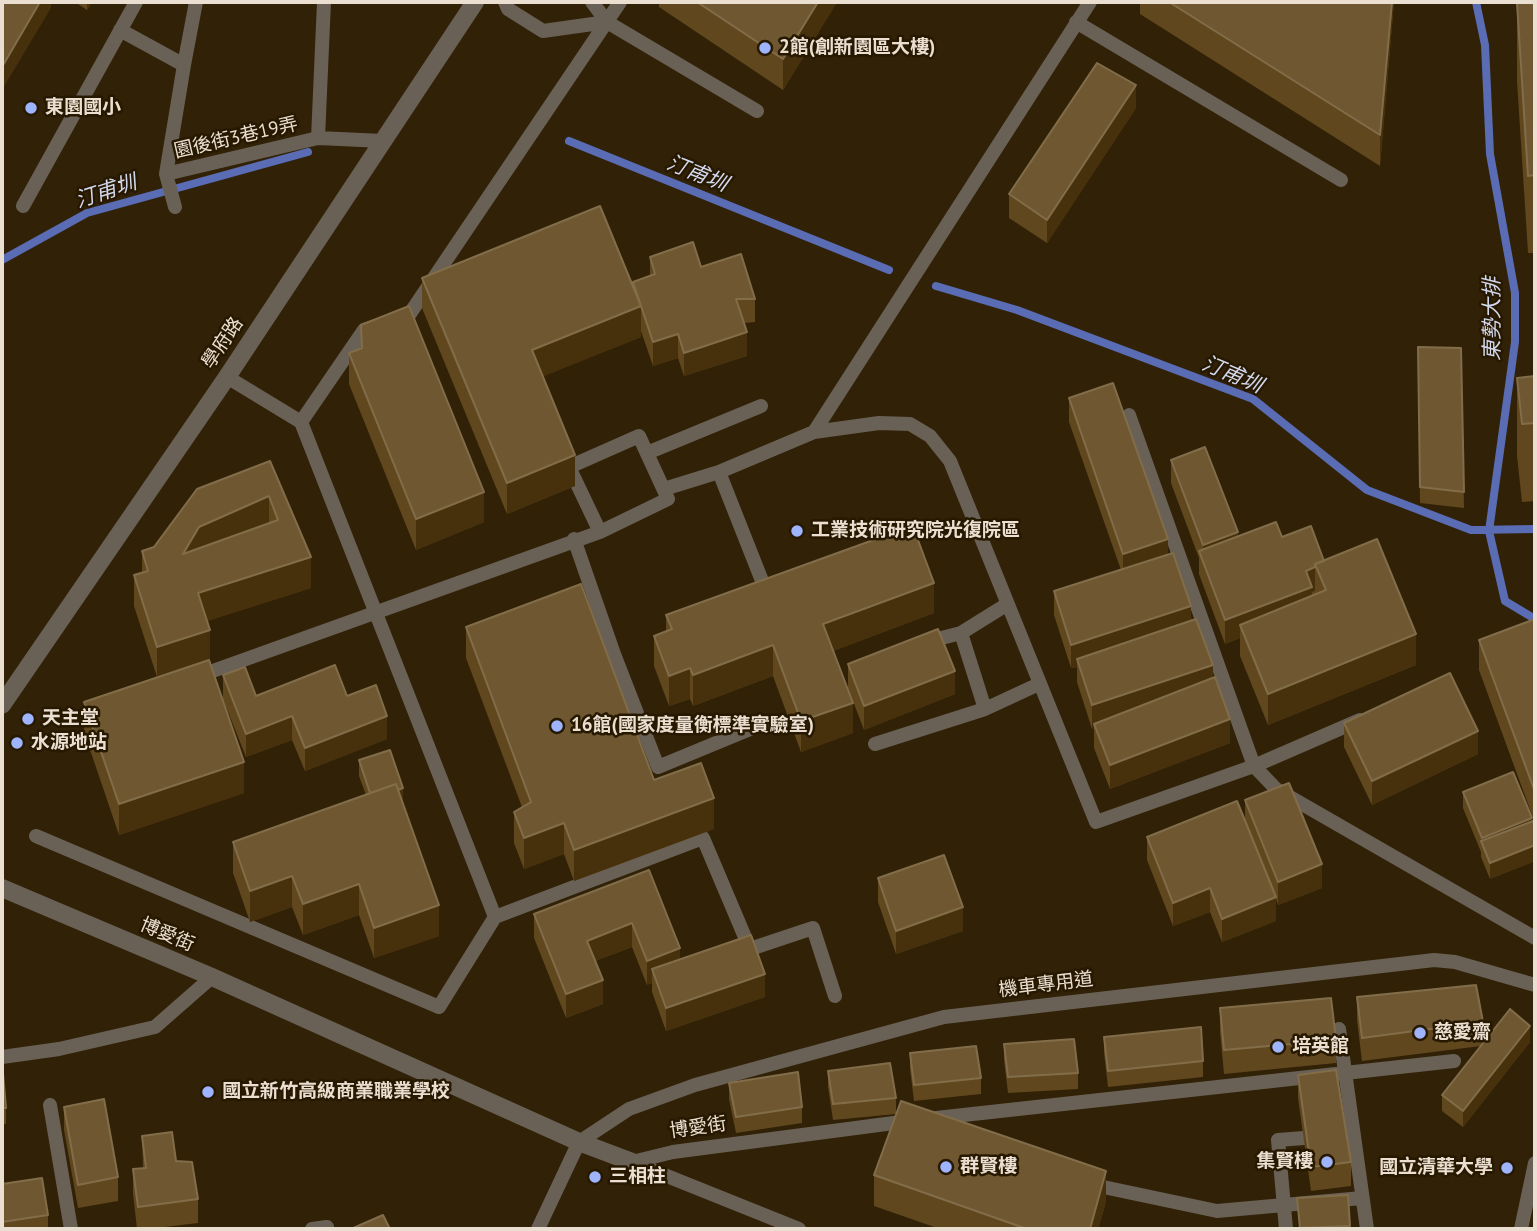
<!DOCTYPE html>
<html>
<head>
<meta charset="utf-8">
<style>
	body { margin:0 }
	#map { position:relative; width:1537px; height:1231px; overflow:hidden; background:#312107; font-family:"PT Sans",sans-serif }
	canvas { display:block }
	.frame { position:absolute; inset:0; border:4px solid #eadfd0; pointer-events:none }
</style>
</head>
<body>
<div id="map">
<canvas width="1537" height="1231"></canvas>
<div class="frame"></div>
</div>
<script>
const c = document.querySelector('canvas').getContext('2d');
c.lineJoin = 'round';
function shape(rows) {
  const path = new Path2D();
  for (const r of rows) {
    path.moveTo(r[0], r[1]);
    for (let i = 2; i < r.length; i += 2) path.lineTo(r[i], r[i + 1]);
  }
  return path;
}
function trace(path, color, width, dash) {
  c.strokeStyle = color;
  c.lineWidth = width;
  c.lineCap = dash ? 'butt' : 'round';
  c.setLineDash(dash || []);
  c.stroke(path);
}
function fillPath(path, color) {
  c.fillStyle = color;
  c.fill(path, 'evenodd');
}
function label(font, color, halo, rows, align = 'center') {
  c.font = font + ' "PT Sans","Noto Sans TC",sans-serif';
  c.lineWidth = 5;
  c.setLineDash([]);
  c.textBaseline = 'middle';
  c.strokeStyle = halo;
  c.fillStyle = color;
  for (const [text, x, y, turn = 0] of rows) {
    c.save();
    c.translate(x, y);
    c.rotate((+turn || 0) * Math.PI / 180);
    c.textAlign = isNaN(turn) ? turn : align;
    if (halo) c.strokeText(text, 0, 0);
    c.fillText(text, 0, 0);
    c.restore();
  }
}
trace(shape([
	[1476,2,1485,45,1490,154,1515,293,1515,342,1489,531,1505,601,1535,619],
	[569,141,889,270],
	[2,260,87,213,308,152],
	[936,286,1017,310,1253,399,1367,490,1471,530,1535,529]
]), '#596cb4', 8);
trace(shape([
	[505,2,508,9,543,31,607,22],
	[592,2,607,22,757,111],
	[1076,22,1341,180],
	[120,30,184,65,166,174,318,138,383,141],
	[184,65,196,2],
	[318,138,324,2],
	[166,174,175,207],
	[23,206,136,2],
	[395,319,409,315,620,2],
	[227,377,301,422,495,917],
	[1129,415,1254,766,1360,720],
	[301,422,364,330,376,326],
	[814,432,1090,2],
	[647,453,761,406],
	[719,472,768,596],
	[664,489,719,472,814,432,879,423,910,424,930,436,950,461,1096,822,1254,766,1276,789,1535,938],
	[574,539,614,654,658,767,767,722],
	[961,633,985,709],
	[926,642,961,633,1006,605],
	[196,677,600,532,668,499,639,436,569,467,600,532],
	[875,744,985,709,1039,684],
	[36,836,439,1007,495,917,703,838,750,949,813,928,835,996],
	[1339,1029,1367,1229],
	[2,1057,59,1049,155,1027,212,977],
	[50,1105,71,1229],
	[632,1162,673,1152,909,1121,1454,1061],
	[632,1162,799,1229],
	[1089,1184,1217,1211,1362,1198],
	[312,1229,327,1227],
	[538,1229,579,1142,629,1109,695,1085,944,1017,1434,960,1455,962,1535,985],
	[1286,1229,1278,1140,1304,1138],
	[1521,1229,1535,1163]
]), '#696155', 14);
trace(shape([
	[2,705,227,377,475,2],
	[2,888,212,977,579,1142,632,1162]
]), '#696155', 18);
fillPath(shape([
	[75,2,92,2,87,10],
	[659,2,837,2,783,90,659,7],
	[1140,2,1394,2,1380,166,1140,14],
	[1535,2,1535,253,1528,253,1517,81,1517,3],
	[1136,108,1047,243,1009,218,1009,194],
	[650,257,701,267,755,299,755,322,744,323,747,356,684,376,678,358,653,366,641,331,641,337,543,376,575,486,507,514,422,308,422,278,633,285,633,282,650,276],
	[361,325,484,522,416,550,349,384,349,353,361,348],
	[1418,347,1461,348,1464,508,1420,503],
	[1535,376,1535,501,1522,502,1517,456,1517,378],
	[1069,398,1168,555,1213,677,1230,743,1110,789,1094,748,1094,728,1092,729,1077,682,1077,667,1071,668,1054,615,1054,591,1121,570,1069,422],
	[1171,460,1238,537,1282,537,1324,561,1416,665,1268,725,1240,656,1240,638,1225,644,1199,574,1199,558,1171,483],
	[270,461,311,588,207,621,210,661,244,793,119,835,84,732,84,702,157,677,134,606,134,575,142,573,142,551,154,547],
	[934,613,833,651,853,733,801,752,773,676,693,706,690,699,669,706,654,666,654,636,666,631,666,615],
	[1535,619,1535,823,1479,670,1479,640],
	[466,627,654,780,714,829,574,881,564,854,524,869,514,843,514,812,522,807,466,658],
	[848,664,955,694,864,730,848,688],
	[223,675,256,696,347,696,387,739,305,771,292,740,246,757,223,699],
	[1344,723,1478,754,1372,805,1344,747],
	[359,760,403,802,439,936,374,958,359,915,303,935,292,907,250,922,233,873,233,842,366,795,359,776],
	[1463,792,1532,821,1535,828,1535,861,1490,879,1481,857,1481,852,1463,808],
	[1245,800,1322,888,1278,905,1276,899,1276,921,1222,942,1210,912,1173,926,1147,860,1147,837,1245,821],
	[649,870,680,959,765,997,666,1031,652,992,652,983,647,985,632,947,595,961,603,1004,566,1018,534,938,534,914],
	[878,878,963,931,896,954,878,902],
	[1357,997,1483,1022,1483,1043,1530,1042,1463,1127,1442,1111,1442,1095,1481,1046,1362,1061,1357,1020],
	[1220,1008,1336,1040,1336,1063,1224,1074,1220,1032],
	[1104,1037,1203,1061,1203,1077,1108,1087,1104,1053],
	[1004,1044,1078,1073,1078,1089,1008,1093,1004,1060],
	[910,1053,981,1078,981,1094,914,1101,910,1069],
	[828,1071,896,1098,896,1114,833,1120,828,1087],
	[2,1073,6,1108,6,1124,2,1124],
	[1298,1075,1351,1162,1351,1186,1311,1191,1298,1098],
	[729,1083,802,1107,802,1123,736,1133,729,1099],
	[64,1107,118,1177,118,1201,78,1208,64,1130],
	[142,1136,176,1161,198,1199,198,1223,148,1229,137,1229,133,1193,133,1169,143,1168],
	[874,1175,1106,1202,1098,1229,940,1229,874,1206],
	[2,1184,48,1215,48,1229,2,1229],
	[1348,1195,1350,1229,1299,1229,1297,1198]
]), '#60471d');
fillPath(shape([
	[40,2,51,2,51,8,2,90,2,67],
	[87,2,92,2,87,10],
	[818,2,837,2,783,90,783,59],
	[1392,2,1394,2,1380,166,1380,135],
	[1136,85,1136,108,1047,243,1047,220],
	[641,306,641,337,532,381,532,350],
	[747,332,747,356,684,376,684,353],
	[678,334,678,358,653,366,653,342],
	[575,455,575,486,507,514,507,483],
	[484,492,484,522,416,550,416,519],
	[269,496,269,527,183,554,199,527],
	[1238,532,1238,556,1203,562,1203,545],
	[1168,539,1168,562,1123,577,1123,554],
	[311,557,311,588,198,624,198,593],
	[1315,567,1315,591,1312,592,1312,611,1240,625,1240,638,1225,644,1225,620,1306,571],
	[934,583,934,613,823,655,823,624],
	[1191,606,1191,630,1077,659,1077,667,1071,668,1071,645],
	[210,630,210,661,157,677,157,647],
	[1416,634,1416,665,1268,725,1268,694],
	[773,645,773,676,693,706,693,675],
	[1213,665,1213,688,1094,724,1094,728,1092,729,1092,705],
	[690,668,690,699,669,706,669,676],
	[955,671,955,694,864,730,864,706],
	[853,703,853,733,801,752,801,721],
	[292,716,292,740,246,757,246,734],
	[387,716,387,739,305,771,305,748],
	[1230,719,1230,743,1110,789,1110,765],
	[1478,731,1478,754,1372,805,1372,781],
	[244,762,244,793,119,835,119,804],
	[403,788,403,804,372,798],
	[714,798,714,829,574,881,574,850],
	[1532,818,1532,834,1482,843,1482,838],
	[564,823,564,854,524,869,524,838],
	[1535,845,1535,861,1490,879,1490,863],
	[1322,864,1322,888,1278,905,1278,882],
	[292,876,292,907,250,922,250,891],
	[359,884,359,915,303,935,303,904],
	[1210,888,1210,912,1173,926,1173,903],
	[1276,897,1276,921,1222,942,1222,919],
	[439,905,439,936,374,958,374,928],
	[963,907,963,931,896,954,896,931],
	[632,923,632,947,587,964,587,941],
	[680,948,680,972,652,969,652,983,647,985,647,961],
	[765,974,765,997,666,1031,666,1008],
	[603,980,603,1004,566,1018,566,994],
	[1530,1026,1530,1042,1463,1127,1463,1111],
	[1106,1171,1106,1202,1098,1229,1090,1229]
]), '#47310c');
const building = shape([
	[2,2,40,2,2,67,2,2],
	[697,2,818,2,783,59,697,2],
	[1169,2,1392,2,1380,135,1169,2],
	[1535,2,1535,175,1528,176,1517,3,1535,2],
	[1097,63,1136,85,1047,220,1009,194,1097,63],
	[600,206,641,306,532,350,575,455,507,483,422,278,600,206],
	[693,242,701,267,741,254,755,299,736,299,747,332,684,353,678,334,653,342,633,282,655,274,650,257,693,242],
	[409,306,484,492,416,519,349,353,362,348,361,325,409,306],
	[1418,347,1461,348,1464,492,1420,487,1418,347],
	[1535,376,1535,423,1522,424,1517,378,1535,376],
	[1113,383,1168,539,1123,554,1069,398,1113,383],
	[1205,447,1238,532,1203,545,1171,460,1205,447],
	[270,461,311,557,198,593,210,630,157,647,134,575,148,571,142,551,154,547,197,489,270,461],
	[269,496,278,520,183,554,199,527,269,496],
	[1276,522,1282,537,1311,526,1324,561,1315,564,1315,567,1306,571,1312,587,1225,620,1199,551,1276,522],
	[901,530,915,532,934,583,823,624,853,703,801,721,773,645,693,675,690,668,669,676,654,636,672,629,666,615,901,530],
	[1377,539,1416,634,1268,694,1240,625,1326,590,1315,564,1377,539],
	[1173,553,1191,606,1071,645,1054,591,1173,553],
	[581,584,654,780,701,763,714,798,574,850,564,823,524,838,514,812,531,802,466,627,581,584],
	[1196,619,1213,665,1092,705,1077,659,1196,619],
	[1535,619,1535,792,1479,640,1535,619],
	[938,629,955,671,864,706,848,664,938,629],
	[209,660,244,762,119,804,84,702,209,660],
	[335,665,347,696,376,685,387,716,305,748,292,716,246,734,223,675,245,667,256,696,335,665],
	[1450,673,1478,731,1372,781,1344,723,1450,673],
	[1215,677,1230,719,1110,765,1094,724,1215,677],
	[390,750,403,788,398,790,396,784,370,793,359,760,390,750],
	[1513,772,1532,818,1482,838,1463,792,1513,772],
	[1289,783,1322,864,1278,882,1245,800,1289,783],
	[396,784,439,905,374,928,359,884,303,904,292,876,250,891,233,842,396,784],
	[1237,801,1276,897,1222,919,1210,888,1173,903,1147,837,1237,801],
	[1533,821,1535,828,1535,845,1490,863,1481,841,1533,821],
	[944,855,963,907,896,931,878,878,944,855],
	[649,870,680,948,647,961,632,923,587,941,603,980,566,994,534,914,649,870],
	[751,935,765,974,666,1008,652,969,751,935],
	[1476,985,1483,1022,1362,1038,1357,997,1476,985],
	[1331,998,1336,1040,1224,1050,1220,1008,1331,998],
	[1510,1009,1530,1026,1463,1111,1442,1095,1510,1009],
	[1201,1027,1203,1061,1108,1071,1104,1037,1201,1027],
	[1074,1039,1078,1073,1008,1077,1004,1044,1074,1039],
	[976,1046,981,1078,914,1085,910,1053,976,1046],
	[890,1063,896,1098,833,1104,828,1071,890,1063],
	[1336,1070,1351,1162,1311,1167,1298,1075,1336,1070],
	[798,1072,802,1107,736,1117,729,1083,798,1072],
	[2,1073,3,1073,6,1108,2,1108,2,1073],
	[104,1099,118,1177,78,1185,64,1107,104,1099],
	[901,1101,1106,1171,1090,1229,1027,1229,874,1175,901,1101],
	[172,1132,176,1161,192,1162,198,1199,138,1207,133,1169,146,1168,142,1136,172,1132],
	[42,1178,48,1215,2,1222,2,1184,42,1178],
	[1348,1195,1350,1226,1300,1228,1297,1198,1348,1195],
	[383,1215,390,1229,351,1229,383,1215]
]);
fillPath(building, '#6f5831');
trace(building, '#826d4a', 2);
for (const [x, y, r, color] of [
	[765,48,7,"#9eb4fd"],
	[31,108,7,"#9eb4fd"],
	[797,531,7,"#9eb4fd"],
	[28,719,7,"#9eb4fd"],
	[557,726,7,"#9eb4fd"],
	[17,743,7,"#9eb4fd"],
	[1420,1033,7,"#9eb4fd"],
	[1278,1047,7,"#9eb4fd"],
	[208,1092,7,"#9eb4fd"],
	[1327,1162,7,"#9eb4fd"],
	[946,1167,7,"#9eb4fd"],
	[1507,1168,7,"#9eb4fd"],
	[595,1177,7,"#9eb4fd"]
]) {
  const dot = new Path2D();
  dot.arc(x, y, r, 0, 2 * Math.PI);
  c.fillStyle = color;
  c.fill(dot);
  trace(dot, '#271800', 2.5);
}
label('bold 19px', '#eadfd0', '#271800', [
	["2館(創新園區大樓)",779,48],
	["東園國小",45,108],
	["工業技術研究院光復院區",811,531],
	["天主堂",42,719],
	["16館(國家度量衡標準實驗室)",571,726],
	["水源地站",31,743],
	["慈愛齋",1434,1033],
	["培英館",1292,1047],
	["國立新竹高級商業職業學校",222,1092],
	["集賢樓",1313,1162,"right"],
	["群賢樓",960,1167],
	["國立清華大學",1493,1168,"right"],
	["三相柱",609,1177]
], 'left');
label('19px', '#eadfd0', '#271800', [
	["園後街3巷19弄",236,138,-13],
	["學府路",223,343,-56],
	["博愛街",167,935,23],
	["機車專用道",1046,985,-7],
	["博愛街",698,1128,-8]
]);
label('italic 21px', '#d2d8ed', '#271800', [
	["汀甫圳",697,174,22],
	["汀甫圳",106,192,-18],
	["東勢大排",1493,319,-90],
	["汀甫圳",1232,375,23]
]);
</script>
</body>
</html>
